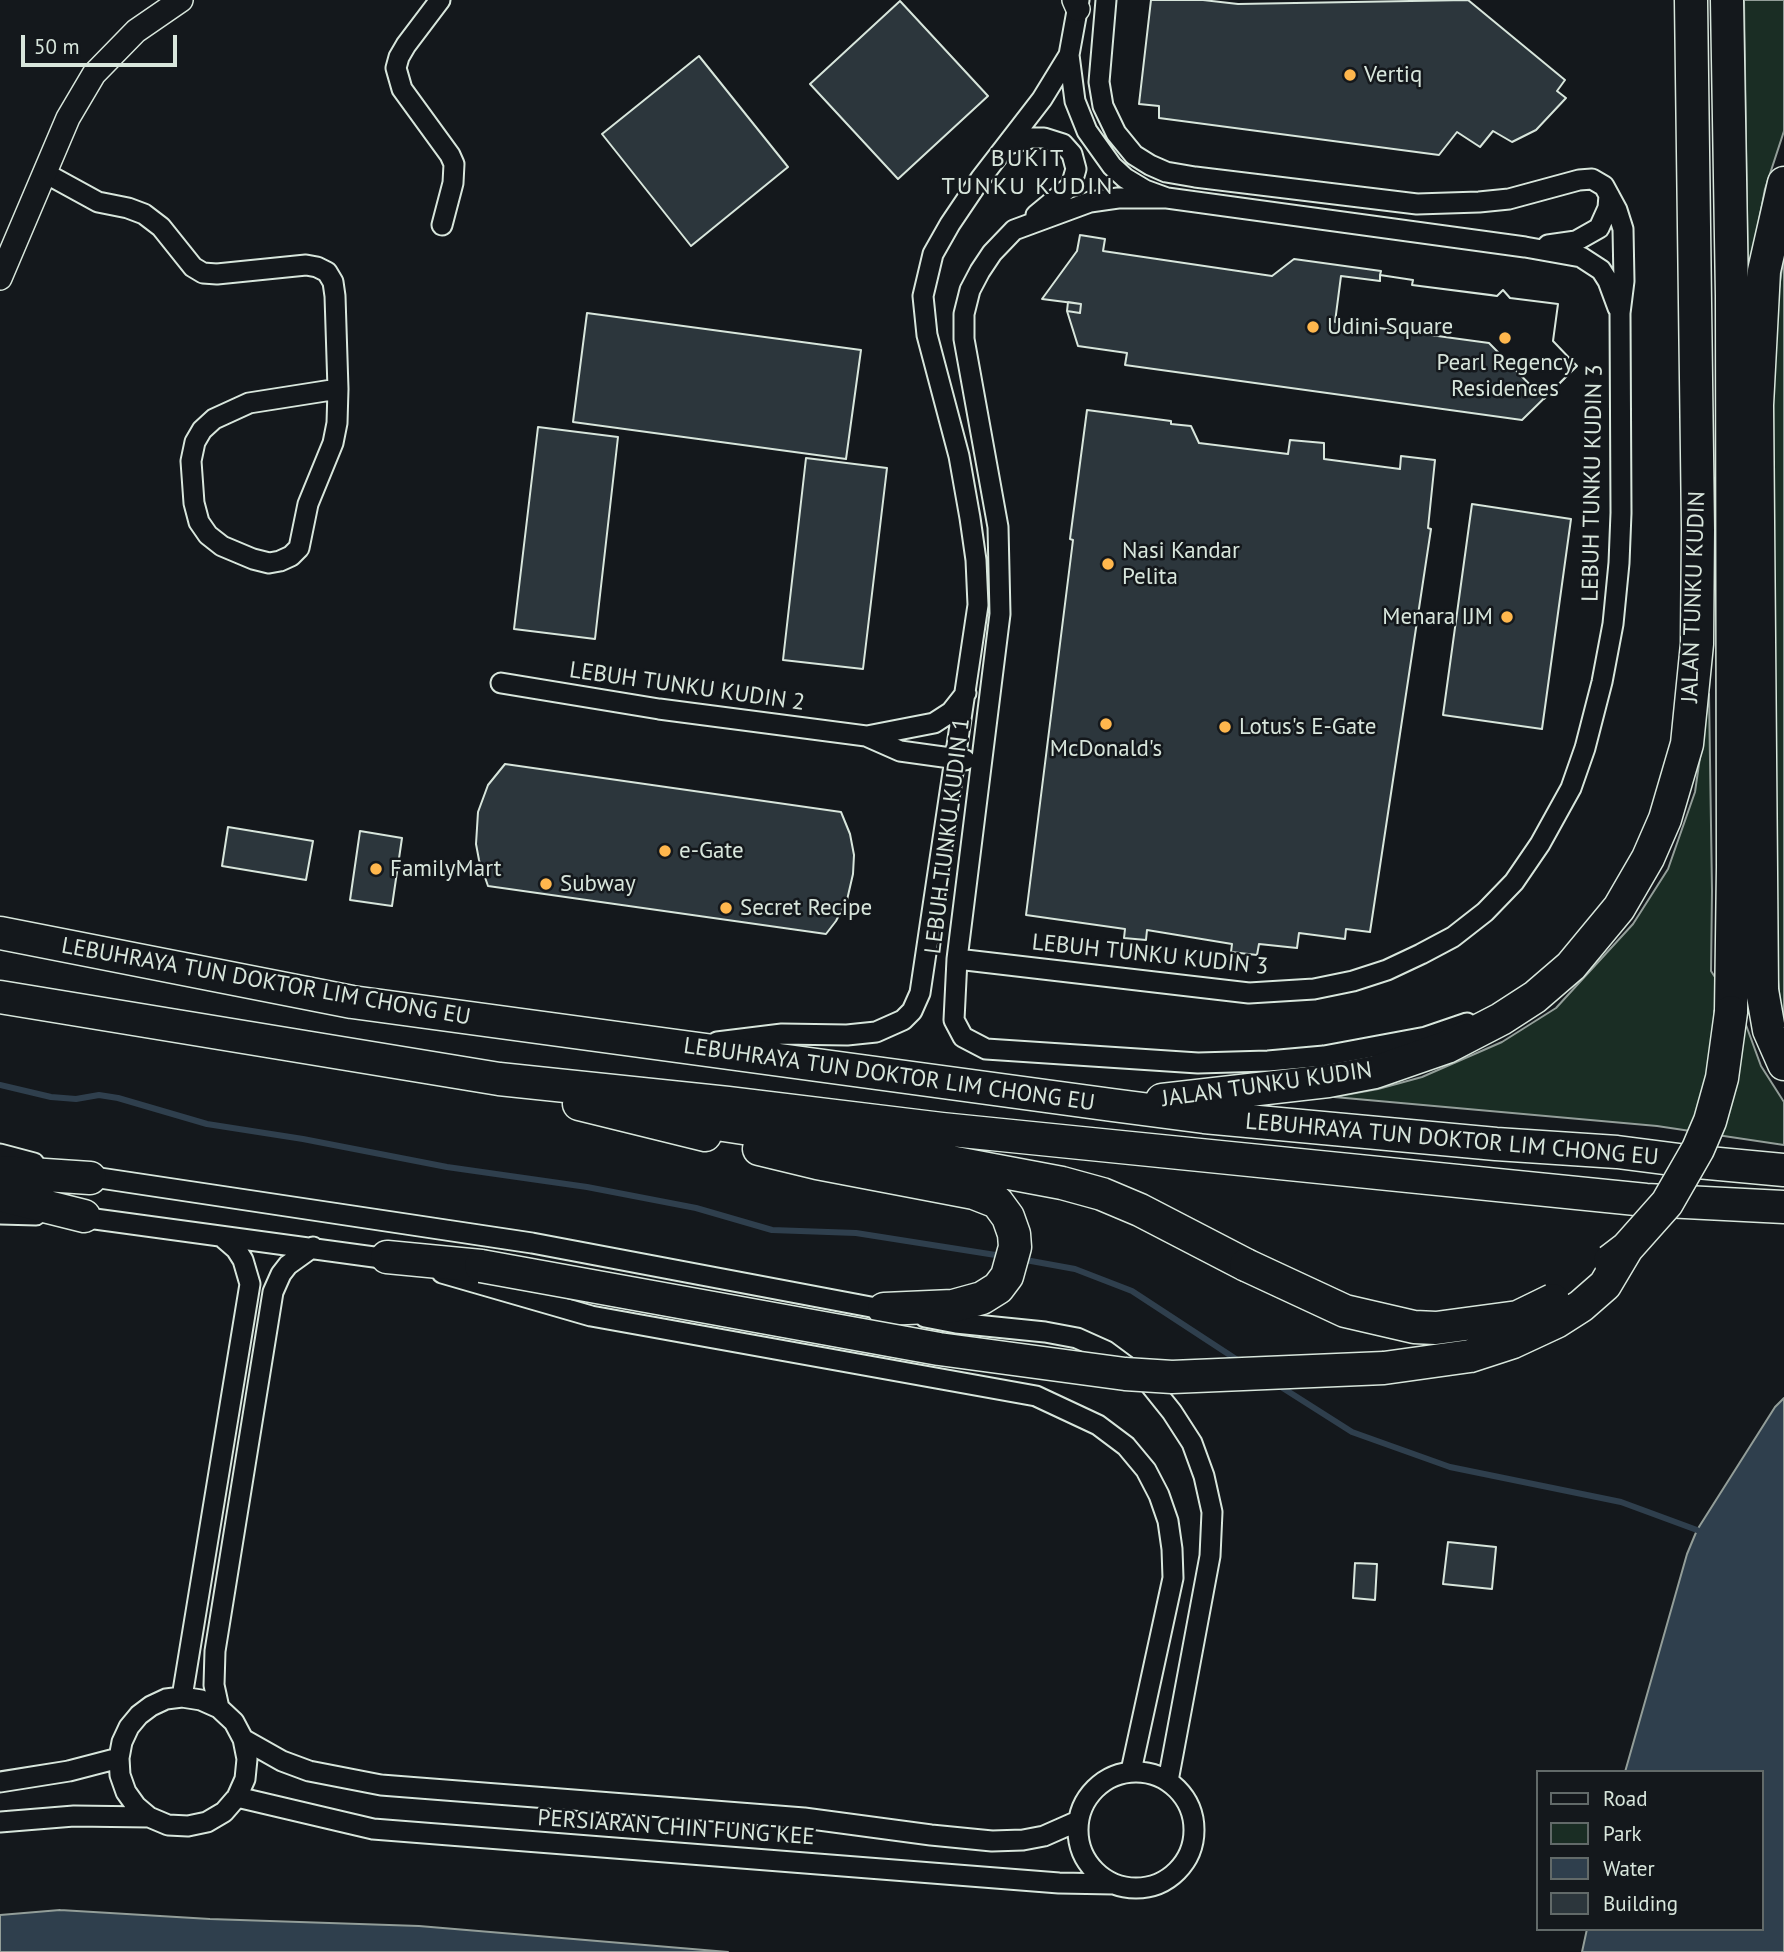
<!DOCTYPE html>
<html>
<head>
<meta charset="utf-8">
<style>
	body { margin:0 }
	#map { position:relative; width:1784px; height:1952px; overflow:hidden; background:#14181c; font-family:"PT Sans",sans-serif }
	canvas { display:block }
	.legend { position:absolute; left:1536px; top:1770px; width:228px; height:161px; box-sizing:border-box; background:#14181c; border:2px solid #626a69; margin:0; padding:9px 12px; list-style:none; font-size:21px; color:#d8e6dc }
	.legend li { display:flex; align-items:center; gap:14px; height:35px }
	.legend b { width:35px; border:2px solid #626a69 }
	.scale { position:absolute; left:21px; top:35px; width:156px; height:32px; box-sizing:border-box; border:4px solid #d8e6dc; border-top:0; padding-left:9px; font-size:21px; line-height:24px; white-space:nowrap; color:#d8e6dc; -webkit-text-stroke:5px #14181c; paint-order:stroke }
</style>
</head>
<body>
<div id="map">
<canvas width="1784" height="1952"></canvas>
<ul class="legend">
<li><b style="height:9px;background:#14181c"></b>Road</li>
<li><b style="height:19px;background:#1a2d24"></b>Park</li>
<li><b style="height:19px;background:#2f3f4d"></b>Water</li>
<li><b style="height:19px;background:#2c363c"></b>Building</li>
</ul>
<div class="scale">50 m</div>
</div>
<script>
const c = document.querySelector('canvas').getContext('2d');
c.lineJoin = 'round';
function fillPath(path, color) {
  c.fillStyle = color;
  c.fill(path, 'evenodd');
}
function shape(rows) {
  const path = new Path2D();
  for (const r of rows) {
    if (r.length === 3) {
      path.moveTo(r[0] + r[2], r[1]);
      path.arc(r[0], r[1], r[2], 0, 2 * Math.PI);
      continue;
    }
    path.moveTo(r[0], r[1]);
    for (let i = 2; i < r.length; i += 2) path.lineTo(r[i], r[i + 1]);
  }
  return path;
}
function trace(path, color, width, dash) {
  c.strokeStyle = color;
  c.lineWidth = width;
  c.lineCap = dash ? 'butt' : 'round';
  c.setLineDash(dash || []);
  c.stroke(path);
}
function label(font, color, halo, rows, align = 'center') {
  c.font = font + ' "PT Sans",sans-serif';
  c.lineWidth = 5;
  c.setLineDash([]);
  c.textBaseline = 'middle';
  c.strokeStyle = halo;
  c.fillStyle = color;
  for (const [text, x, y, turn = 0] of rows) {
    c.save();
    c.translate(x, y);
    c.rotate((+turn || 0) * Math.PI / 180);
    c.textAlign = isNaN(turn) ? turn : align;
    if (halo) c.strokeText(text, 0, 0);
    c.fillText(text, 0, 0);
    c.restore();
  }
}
const green = shape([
	[1744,0,1784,0,1784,131,1765,189,1748,279,1744,0],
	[1784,254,1784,1026,1781,1017,1776,955,1773,393,1775,317,1784,254],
	[1709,694,1712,891,1711,971,1746,1025,1761,1066,1784,1102,1784,1145,1657,1126,1334,1097,1378,1089,1422,1077,1502,1042,1556,1008,1633,924,1668,869,1695,792,1709,694]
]);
fillPath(green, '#1a2d24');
trace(green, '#939e99', 2);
const water = shape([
	[1784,1398,1784,1952,1582,1952,1587,1929,1761,1929,1761,1772,1625,1772,1687,1554,1697,1530,1775,1407,1784,1398],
	[60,1910,210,1919,419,1926,728,1952,0,1952,0,1915,60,1910]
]);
fillPath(water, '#2f3f4d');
trace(water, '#939e99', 2);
trace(shape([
	[0,1085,51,1097,76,1099,99,1095,118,1098,207,1124,303,1139,447,1167,587,1187,696,1208,772,1230,856,1233,1002,1256],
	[1020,1259,1075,1269,1132,1291,1242,1363],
	[1278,1385,1352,1432,1450,1467,1621,1502,1697,1530]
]), '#2f3f4d', 6);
const building = shape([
	[1151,0,1203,0,1238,4,1468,0,1565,80,1557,91,1566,98,1536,130,1512,142,1493,131,1480,147,1457,132,1439,155,1159,118,1159,106,1139,104,1151,0],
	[900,1,988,96,898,179,810,84,900,1],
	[699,56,788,167,691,246,602,134,699,56],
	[1080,235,1105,239,1103,251,1272,276,1294,259,1381,271,1380,275,1413,280,1412,285,1497,296,1503,290,1510,298,1558,304,1553,341,1577,366,1522,420,1125,365,1127,353,1078,346,1067,311,1080,313,1081,304,1042,299,1077,251,1080,235],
	[1380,275,1413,280,1412,285,1491,295,1497,296,1503,290,1510,298,1558,304,1553,341,1577,366,1544,399,1489,343,1335,322,1341,276,1380,281,1380,275],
	[1068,302,1081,304,1080,313,1067,311,1068,302],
	[587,313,861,350,846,459,573,422,587,313],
	[1087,410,1171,421,1171,424,1191,426,1199,443,1288,454,1290,440,1324,443,1324,459,1400,469,1401,456,1435,460,1428,528,1431,529,1370,932,1346,929,1345,939,1299,933,1297,948,1259,944,1257,955,1231,952,1232,944,1147,930,1146,940,1124,938,1125,929,1026,915,1073,540,1070,539,1087,410],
	[538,427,618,437,595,639,514,629,538,427],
	[806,458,887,468,863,669,783,660,806,458],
	[1472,504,1571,519,1542,729,1443,715,1472,504],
	[505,764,841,812,850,834,854,855,853,874,847,900,836,921,826,934,488,886,479,860,476,844,478,812,488,785,505,764],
	[228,827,313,841,306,880,222,866,228,827],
	[360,831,402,838,392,906,350,900,360,831],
	[1448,1542,1496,1547,1492,1589,1443,1584,1448,1542],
	[1355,1563,1377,1564,1375,1600,1353,1598,1355,1563]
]);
fillPath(building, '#2c363c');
trace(building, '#d8e6dc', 2);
const minor = shape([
	[440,0,406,45,399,57,396,68,402,89,450,155,454,164,453,183,442,225],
	[1069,55,1075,101,1087,131,1112,166,1125,178,1145,190,1167,198,1525,247,1581,257,1601,270,1608,281,1618,308],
	[1008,144,1031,138,1044,138,1063,144,1072,154,1076,169,1071,186,1036,215],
	[45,173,98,202,128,208,144,214,161,227,193,267,203,273,217,274,306,265,317,267,327,272,333,282,335,296,338,389,337,423,333,443,308,504,299,548,291,556,280,561,269,563,253,559,222,546,208,535,199,522,194,503,191,461,195,442,202,430,214,419,249,403,338,389],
	[1167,198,1118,198,1090,202,1014,230,992,253,980,271,970,290,964,314,964,339,998,527,1000,614,957,959,954,1020,963,1037,986,1049,1198,1063,1268,1061,1324,1056,1426,1037,1467,1023],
	[1548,245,1576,241,1599,228,1608,208,1609,195],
	[501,683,659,709,866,736,900,751,965,760],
	[867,736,934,723,951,712,966,693],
	[957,959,1249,993,1314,989,1353,981,1387,970,1421,954,1453,937,1485,912,1514,882,1540,844,1571,788,1585,748,1602,682,1613,624,1619,563,1621,513,1620,313,1624,281,1623,229,1617,210,1604,186,1592,179,1579,180,1509,199,1479,202,1417,204,1195,177,1166,172,1150,165,1134,155,1116,133,1103,106,1099,82,1106,0],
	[717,1042,782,1034,847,1035,876,1032,903,1020,912,1011,920,993,978,605,976,560,970,518,959,456,927,335,923,296,933,254,950,224,981,178,1042,99,1069,55,1079,0],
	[0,1154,34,1163],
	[80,1175,532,1243,892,1311],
	[0,1214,36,1215],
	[73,1216,396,1260],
	[442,1273,591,1316,1036,1396,1098,1425,1126,1446,1146,1470,1159,1495,1168,1521,1172,1549,1173,1578,1131,1771],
	[925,1317,956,1323,1045,1332,1077,1338,1106,1351,1148,1382,1172,1412,1192,1443,1204,1476,1212,1512,1210,1556,1168,1781],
	[182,1697,250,1284,243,1260,236,1249,221,1236],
	[219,1708,214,1685,215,1651,273,1292,281,1274,288,1265,313,1247],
	[243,1739,282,1761,309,1771,381,1785,804,1818,931,1835,992,1841,1023,1840,1044,1836,1078,1821],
	[1136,1830,58],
	[0,1782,69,1771,119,1758],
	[237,1797,373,1829,1059,1883,1114,1884],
	[0,1822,74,1816,149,1817,168,1825,188,1826,207,1822,224,1812,237,1797,245,1779,247,1759,243,1739,234,1722,219,1708,201,1700,182,1697,166,1699,151,1706,139,1715,129,1727,122,1742,119,1758,120,1775,126,1792,136,1806,149,1817]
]);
const tertiary = shape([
	[1074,0,1078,9],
	[0,278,68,118,94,74,136,31,181,0]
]);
const trunk = shape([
	[1727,0,1732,296,1733,867,1731,1012],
	[1784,183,1764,271,1757,405,1762,990,1769,1030,1784,1064],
	[0,933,352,1002,1112,1105,1204,1117,1496,1144,1617,1152,1687,1161,1784,1170],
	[0,997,499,1079,728,1103,942,1129,1646,1200,1784,1207],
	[1162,1100,1328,1081,1375,1072,1447,1047,1501,1019,1535,997,1571,966,1619,908,1648,858,1665,819,1687,744,1697,644,1698,529,1691,0],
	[579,1104,705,1135],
	[684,1119,881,1149,1062,1183,1102,1194,1140,1210,1246,1265],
	[759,1149,817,1163,974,1193,997,1202,1008,1217,1014,1234,1015,1247,1007,1276,998,1288,982,1298,953,1306,884,1309],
	[0,1172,90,1178],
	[0,1195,84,1216],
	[387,1257,481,1266]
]);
trace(minor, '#d8e6dc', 23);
trace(tertiary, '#d8e6dc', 26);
trace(trunk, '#d8e6dc', 35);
trace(minor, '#14181c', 19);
trace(tertiary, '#14181c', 23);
trace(trunk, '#14181c', 32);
const trunkBridge = shape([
	[1610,1261,1627,1248,1667,1203,1698,1149,1710,1121,1722,1078,1731,1012],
	[1246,1265,1345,1311,1414,1327,1436,1328,1518,1317,1553,1300],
	[481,1266,939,1349,1125,1374,1172,1377,1384,1368,1470,1356,1513,1342,1556,1322,1581,1306,1605,1285,1627,1248]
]);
trace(trunkBridge, '#d8e6dc', 35, []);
trace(trunkBridge, '#14181c', 32);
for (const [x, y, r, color] of [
	[1350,75,7,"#ffb74d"],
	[1313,327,7,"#ffb74d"],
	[1505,338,7,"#ffb74d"],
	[1108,564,7,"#ffb74d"],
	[1507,617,7,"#ffb74d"],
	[1106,724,7,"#ffb74d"],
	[1225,727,7,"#ffb74d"],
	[665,851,7,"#ffb74d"],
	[376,869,7,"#ffb74d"],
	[546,884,7,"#ffb74d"],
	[726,908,7,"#ffb74d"]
]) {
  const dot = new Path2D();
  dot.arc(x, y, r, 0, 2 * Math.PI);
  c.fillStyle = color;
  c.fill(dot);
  trace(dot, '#14181c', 2.5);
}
label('23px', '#d8e6dc', '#14181c', [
	["Vertiq",1364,75],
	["Udini Square",1327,327],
	["Pearl Regency",1505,363,"center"],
	["Residences",1505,389,"center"],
	["Nasi Kandar",1122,551],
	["Pelita",1122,577],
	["Menara IJM",1493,617,"right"],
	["Lotus's E-Gate",1239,727],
	["McDonald's",1106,749,"center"],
	["e-Gate",679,851],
	["FamilyMart",390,869],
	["Subway",560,884],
	["Secret Recipe",740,908]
], 'left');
label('23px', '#d8e6dc', '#14181c', [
	["LEBUH TUNKU KUDIN 3",1593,483,-89],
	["JALAN TUNKU KUDIN",1694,597,-88],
	["LEBUH TUNKU KUDIN 2",687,687,8],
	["LEBUH TUNKU KUDIN 1",948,836,-83],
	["LEBUH TUNKU KUDIN 3",1150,955,6],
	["LEBUHRAYA TUN DOKTOR LIM CHONG EU",266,982,10],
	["LEBUHRAYA TUN DOKTOR LIM CHONG EU",889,1075,8],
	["JALAN TUNKU KUDIN",1267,1085,-8],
	["LEBUHRAYA TUN DOKTOR LIM CHONG EU",1452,1140,5],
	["PERSIARAN CHIN FUNG KEE",676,1828,4]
]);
c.letterSpacing = '2px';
label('24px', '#d8e6dc', '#14181c', [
	["BUKIT",1028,159],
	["TUNKU KUDIN",1028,187]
]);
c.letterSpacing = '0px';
</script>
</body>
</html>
